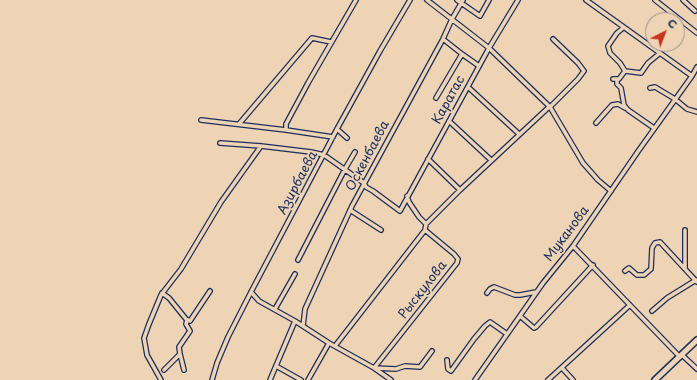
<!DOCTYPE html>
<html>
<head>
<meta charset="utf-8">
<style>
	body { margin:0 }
	#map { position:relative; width:697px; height:380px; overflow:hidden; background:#eed3b5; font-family:"Playpen Sans",sans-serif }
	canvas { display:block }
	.north { position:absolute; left:645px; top:12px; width:40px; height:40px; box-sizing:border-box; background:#eed3b5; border:1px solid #9a9192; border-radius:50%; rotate:42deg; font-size:11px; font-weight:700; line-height:16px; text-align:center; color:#1b2f5e }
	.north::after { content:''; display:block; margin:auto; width:14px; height:18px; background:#c8321e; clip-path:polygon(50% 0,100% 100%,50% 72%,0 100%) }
</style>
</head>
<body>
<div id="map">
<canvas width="697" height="380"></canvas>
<div class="north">С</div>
</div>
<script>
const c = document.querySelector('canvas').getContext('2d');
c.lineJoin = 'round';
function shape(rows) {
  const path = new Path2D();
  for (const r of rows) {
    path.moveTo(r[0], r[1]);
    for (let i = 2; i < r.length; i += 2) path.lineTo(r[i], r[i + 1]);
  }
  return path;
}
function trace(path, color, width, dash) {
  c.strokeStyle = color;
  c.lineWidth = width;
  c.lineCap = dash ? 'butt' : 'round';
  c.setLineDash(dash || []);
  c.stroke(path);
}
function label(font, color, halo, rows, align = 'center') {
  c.font = font + ' "Playpen Sans",sans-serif';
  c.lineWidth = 3.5;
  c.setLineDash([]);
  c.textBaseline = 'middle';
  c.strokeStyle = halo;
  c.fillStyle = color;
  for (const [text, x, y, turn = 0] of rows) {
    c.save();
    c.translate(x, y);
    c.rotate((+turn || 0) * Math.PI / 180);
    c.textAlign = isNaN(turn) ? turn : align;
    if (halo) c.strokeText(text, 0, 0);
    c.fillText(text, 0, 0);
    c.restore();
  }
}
const minor = shape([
	[427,0,489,48,550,107,583,163,598,180,611,191],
	[457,0,480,16,489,0],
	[586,0,692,76],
	[655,0,697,33],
	[683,0,695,11],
	[443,39,462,54],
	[625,71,641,73,648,63,660,53],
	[613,79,619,79,625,71,620,63,610,53,608,46,617,33,623,28],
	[617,79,617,84,621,88,624,105,628,110,654,128],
	[468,87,519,134],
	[650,88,655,87,675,99,687,109,697,112],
	[436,98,462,54,479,66],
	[550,107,578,79,584,71,578,63,553,39],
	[201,120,286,130,333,137],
	[449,121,491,160],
	[596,123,612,105,618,104,625,108],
	[239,124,312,38,331,42],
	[337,129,347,138],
	[286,130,286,124,308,83,356,0],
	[220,143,261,146,311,152,324,155,364,183,366,187,373,191,400,211,489,48,518,0],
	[428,159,460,190],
	[407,196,409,202,419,217,426,224],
	[350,210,381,230],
	[685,230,685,269],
	[573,246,680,357],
	[298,260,345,169,355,152],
	[625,271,629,268,637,275,644,275,651,269,652,248,655,243,660,242,697,282],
	[251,292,259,301,295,321,329,343,374,368,391,380],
	[162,293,169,298,186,319,190,321,210,291],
	[487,293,490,289,494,287,515,295,520,295,536,292],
	[275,309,295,274],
	[652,311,667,298,696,280],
	[520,316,534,328,536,327,593,265],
	[303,326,305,309,352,206,443,39,452,19,463,0],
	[335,346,425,230,426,224,460,190,549,107],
	[180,354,184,370],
	[682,355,697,369],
	[447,360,448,369,451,371,474,339,485,326,490,322,507,334],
	[276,366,301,380],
	[374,368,457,263,458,259,454,254,425,230],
	[375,368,396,369,405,366,420,367,432,351],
	[562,368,573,380],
	[164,370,180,354,179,347,190,331,186,324,187,320],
	[161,380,147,355,144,338,149,324,161,295,181,269,221,202,261,146],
	[212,380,217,363,228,337,251,292,337,129,380,51,410,0],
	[270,380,295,321],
	[308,380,329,343],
	[475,380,543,283,573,246,639,150,692,76,697,67],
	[548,380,630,305]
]);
const secondary = shape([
	[655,380,697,340]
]);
trace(minor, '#1b2f5e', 6);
trace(secondary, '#1b2f5e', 8);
trace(minor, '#eed3b5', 3.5);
trace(secondary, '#eed3b5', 5);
label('13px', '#1b2f5e', '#eed3b5', [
	["Каратас",449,100,-61],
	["Оскенбаева",368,156,-62],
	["Азирбаева",298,183,-62],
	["Муканова",567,234,-53],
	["Рыскулова",423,290,-52]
]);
</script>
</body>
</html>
